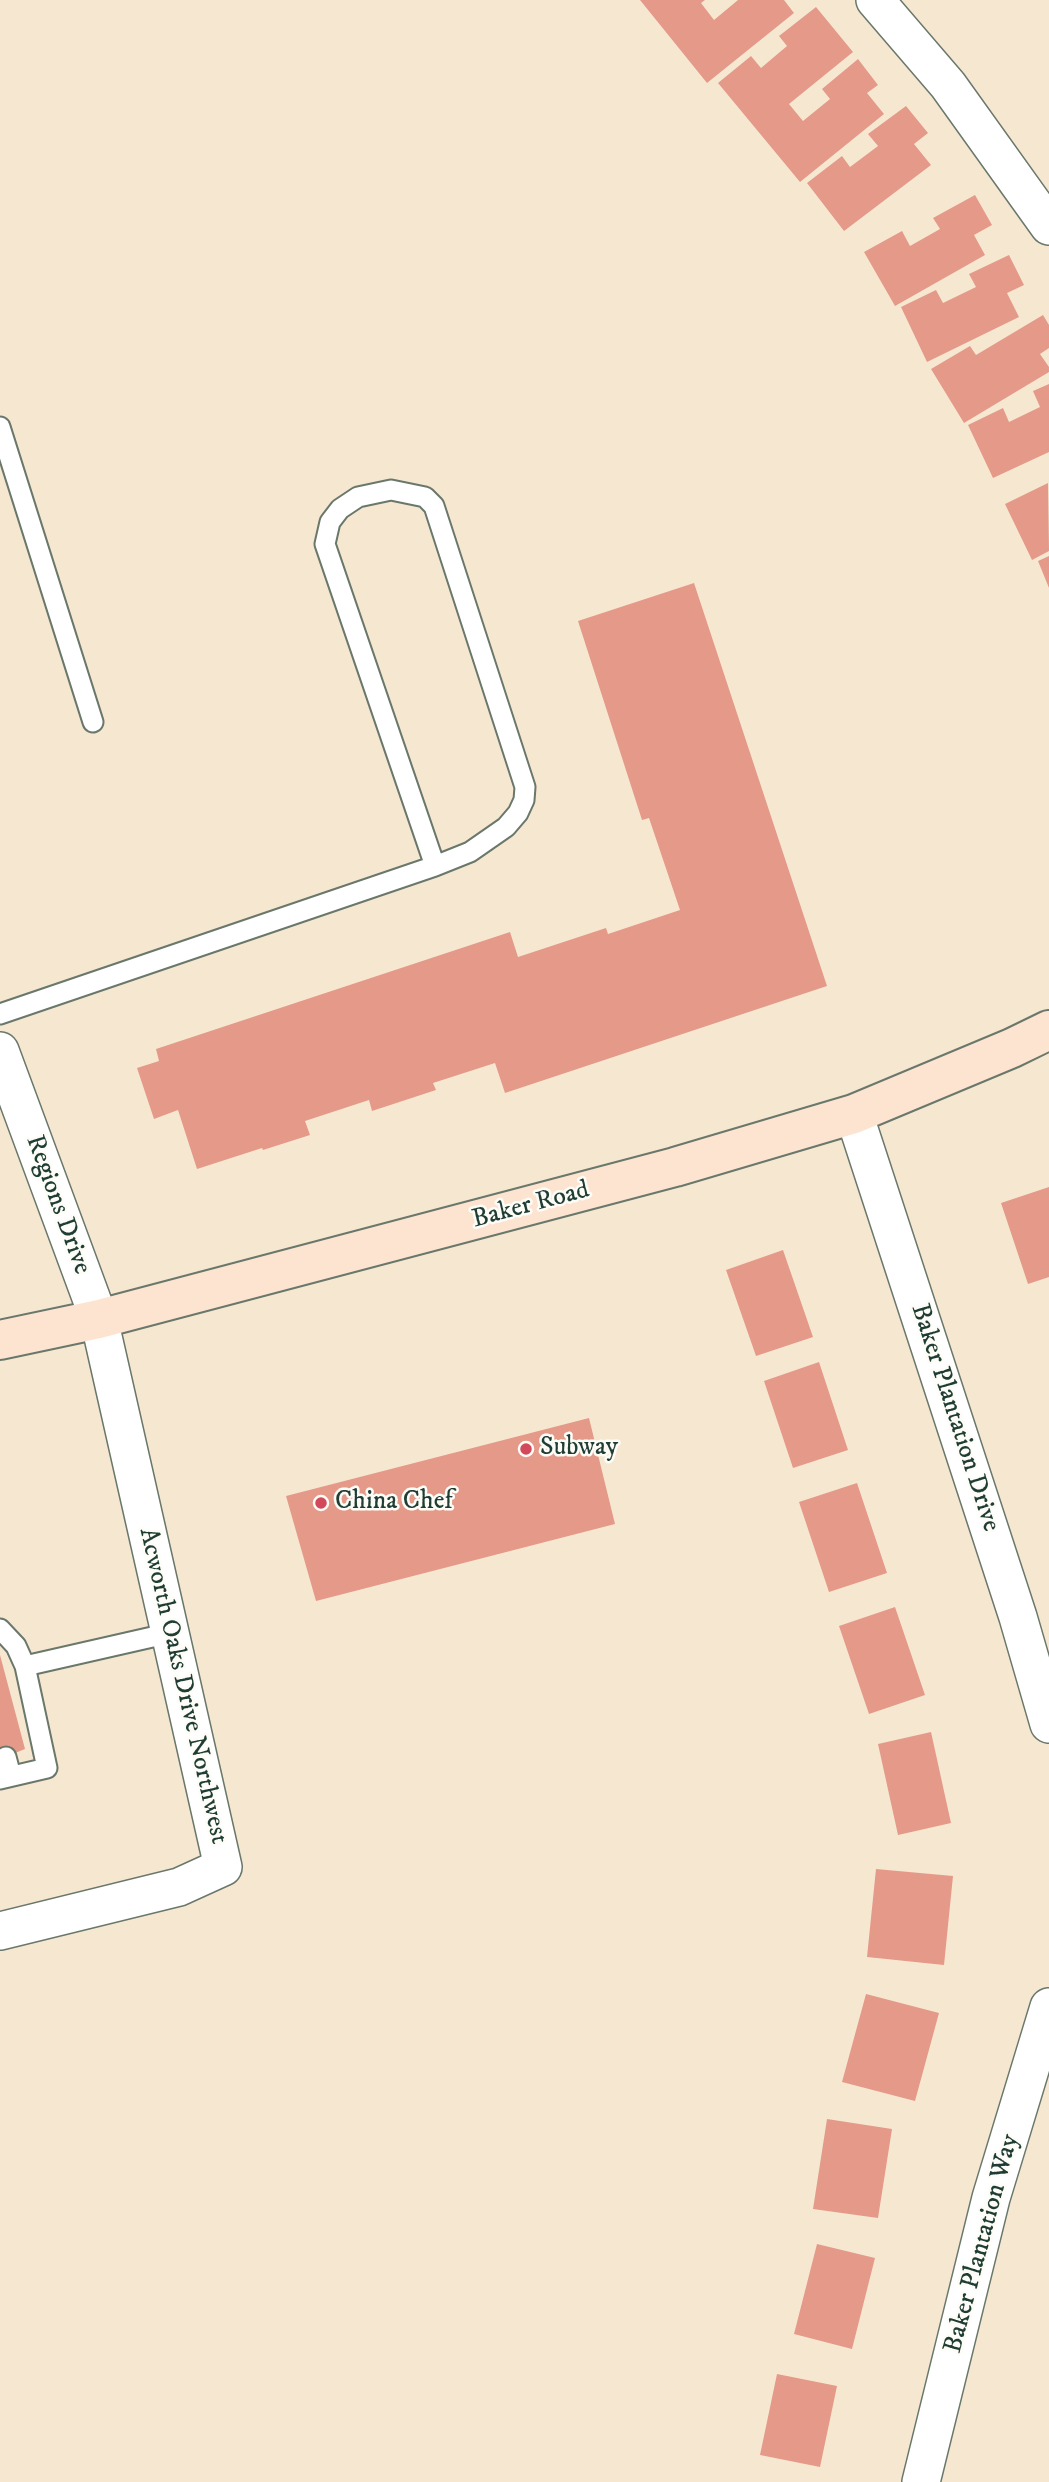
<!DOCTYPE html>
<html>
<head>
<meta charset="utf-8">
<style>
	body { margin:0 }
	canvas { display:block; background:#f6e7d1 }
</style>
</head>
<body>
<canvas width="1049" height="2482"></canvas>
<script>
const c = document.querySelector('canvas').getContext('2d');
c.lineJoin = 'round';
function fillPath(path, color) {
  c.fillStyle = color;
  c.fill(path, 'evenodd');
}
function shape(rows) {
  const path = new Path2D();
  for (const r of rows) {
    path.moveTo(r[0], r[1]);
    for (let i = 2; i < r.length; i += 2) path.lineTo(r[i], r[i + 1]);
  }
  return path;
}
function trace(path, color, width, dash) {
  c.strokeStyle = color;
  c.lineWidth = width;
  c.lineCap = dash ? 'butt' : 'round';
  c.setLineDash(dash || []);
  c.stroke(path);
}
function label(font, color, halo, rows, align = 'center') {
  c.font = font + ' "IM FELL DW Pica",serif';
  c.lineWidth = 5;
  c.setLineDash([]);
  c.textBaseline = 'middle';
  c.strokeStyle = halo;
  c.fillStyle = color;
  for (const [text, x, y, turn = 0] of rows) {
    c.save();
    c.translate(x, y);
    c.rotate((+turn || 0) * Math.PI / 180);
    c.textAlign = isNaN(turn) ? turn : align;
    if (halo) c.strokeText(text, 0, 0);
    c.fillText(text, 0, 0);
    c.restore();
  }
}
fillPath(shape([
	[640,0,705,0,701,3,714,20,738,0,784,0,794,13,707,83],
	[816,7,853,52,789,104,803,121,830,99,822,89,858,59,878,85,867,93,884,114,800,182,718,83,751,56,761,68,787,46,779,36],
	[906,106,928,133,914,144,931,165,844,231,807,183,842,156,850,167,878,146,868,134],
	[975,195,992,225,974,235,985,255,895,306,864,252,902,231,910,246,940,229,933,218],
	[1009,255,1024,285,1007,293,1019,317,927,362,901,307,936,290,943,303,976,287,969,274],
	[1043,315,1049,325,1049,348,1040,354,1049,367,1049,372,964,423,931,369,970,346,976,355],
	[1049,384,1049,452,993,478,968,425,1003,408,1009,422,1040,407,1033,391],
	[1048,483,1049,551,1032,560,1005,504],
	[1049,556,1049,588,1038,561],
	[694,583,827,986,505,1093,495,1063,433,1083,436,1090,372,1111,369,1100,305,1121,310,1135,263,1150,262,1148,197,1169,178,1110,154,1119,137,1068,159,1061,156,1049,510,932,518,957,606,928,608,934,680,910,649,818,642,820,578,621],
	[1049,1187,1049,1277,1028,1284,1001,1203],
	[783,1250,813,1337,756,1356,726,1270],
	[819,1362,848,1450,793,1468,764,1381],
	[589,1418,615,1524,316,1601,286,1496],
	[857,1483,887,1573,829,1592,799,1502],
	[895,1607,925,1695,869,1714,839,1626],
	[0,1655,25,1749,0,1759],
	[931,1732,951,1823,898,1835,878,1744],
	[876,1869,953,1876,944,1965,867,1957],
	[866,1994,939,2013,915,2101,842,2082],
	[827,2119,892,2129,878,2218,813,2209],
	[817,2244,875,2258,852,2349,794,2334],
	[777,2374,837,2386,820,2467,760,2455]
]), '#e59a89');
const service = shape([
	[0,427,93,722],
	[0,1014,435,866,470,852,506,827,518,813,524,800,525,787,434,506,425,497,391,490,358,497,340,509,330,522,325,544,435,866],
	[0,1629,16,1646,25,1666,47,1768,0,1779],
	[25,1666,170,1633],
	[6,1757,11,1776]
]);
const minor = shape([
	[875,0,948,85,1049,226],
	[0,1051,99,1319,223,1867,179,1887,0,1931],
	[854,1114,1018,1617,1049,1724],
	[921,2482,991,2198,1049,2007]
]);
const secondary = shape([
	[0,1340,99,1319,675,1167,854,1114,1012,1048,1049,1030]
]);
trace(service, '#6a786b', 23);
trace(minor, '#6a786b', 40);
trace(secondary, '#6a786b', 42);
trace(service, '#fff', 19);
trace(minor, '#fff', 37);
trace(secondary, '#fde4d1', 38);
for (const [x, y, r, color] of [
	[526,1449,7,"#d1495b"],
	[321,1503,7,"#d1495b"]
]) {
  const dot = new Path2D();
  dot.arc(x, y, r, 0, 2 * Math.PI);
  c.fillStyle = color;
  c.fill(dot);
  trace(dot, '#fdfcf7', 2.5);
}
label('26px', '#1f3d34', '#fdfcf7', [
	["Regions Drive",57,1205,70],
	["Baker Road",531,1206,-15],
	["Baker Plantation Drive",954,1418,72],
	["Acworth Oaks Drive Northwest",182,1686,77],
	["Baker Plantation Way",983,2244,-75]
]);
label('26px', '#1f3d34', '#fdfcf7', [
	["Subway",540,1449],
	["China Chef",335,1503]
], 'left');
</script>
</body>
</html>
